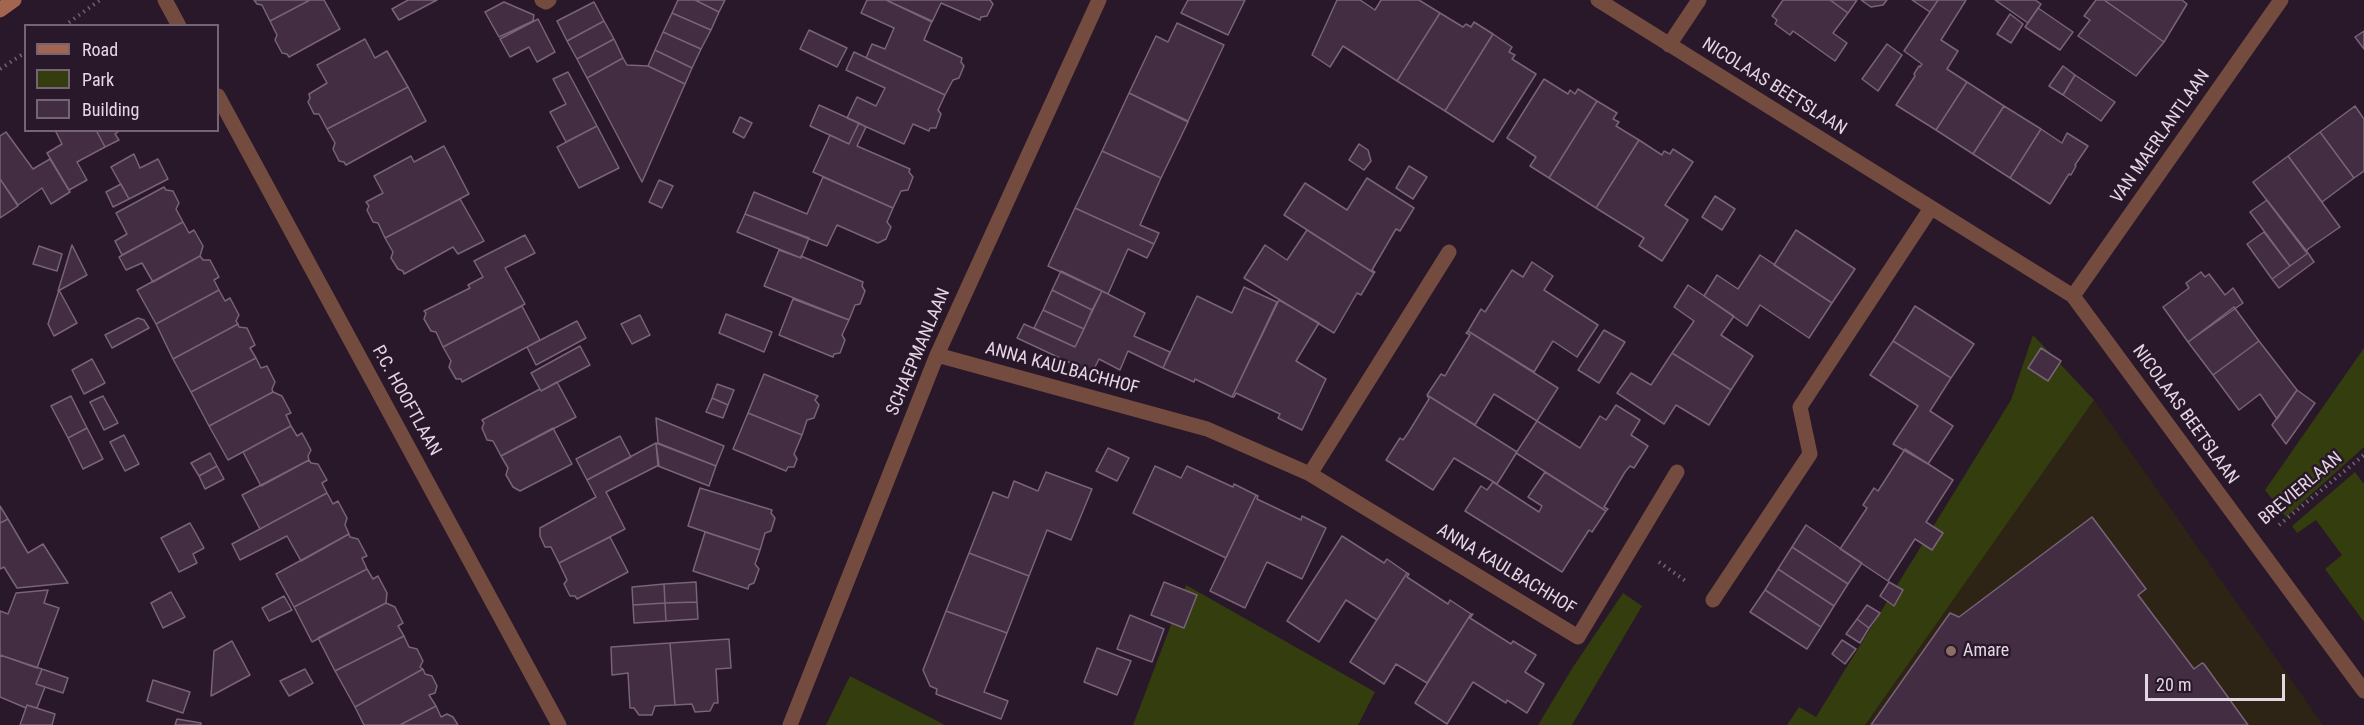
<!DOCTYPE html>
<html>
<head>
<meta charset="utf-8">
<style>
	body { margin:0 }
	#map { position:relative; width:2364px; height:725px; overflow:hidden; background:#29172a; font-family:"Roboto Condensed",sans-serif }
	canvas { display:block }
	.legend { position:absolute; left:24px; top:24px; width:195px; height:108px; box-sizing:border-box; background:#29172a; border:2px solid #746474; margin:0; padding:8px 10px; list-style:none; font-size:18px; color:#e4d7e4 }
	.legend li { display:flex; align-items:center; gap:12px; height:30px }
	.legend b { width:30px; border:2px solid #746474 }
	.scale { position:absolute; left:2145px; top:674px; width:140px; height:27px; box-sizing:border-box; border:3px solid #e4d7e4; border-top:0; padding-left:8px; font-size:18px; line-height:21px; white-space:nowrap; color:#e4d7e4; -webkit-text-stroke:4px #29172a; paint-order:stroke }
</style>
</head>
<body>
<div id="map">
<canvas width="2364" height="725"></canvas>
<ul class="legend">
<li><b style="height:8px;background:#a46550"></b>Road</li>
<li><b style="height:16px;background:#343d0d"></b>Park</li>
<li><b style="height:16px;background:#422d42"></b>Building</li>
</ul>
<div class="scale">20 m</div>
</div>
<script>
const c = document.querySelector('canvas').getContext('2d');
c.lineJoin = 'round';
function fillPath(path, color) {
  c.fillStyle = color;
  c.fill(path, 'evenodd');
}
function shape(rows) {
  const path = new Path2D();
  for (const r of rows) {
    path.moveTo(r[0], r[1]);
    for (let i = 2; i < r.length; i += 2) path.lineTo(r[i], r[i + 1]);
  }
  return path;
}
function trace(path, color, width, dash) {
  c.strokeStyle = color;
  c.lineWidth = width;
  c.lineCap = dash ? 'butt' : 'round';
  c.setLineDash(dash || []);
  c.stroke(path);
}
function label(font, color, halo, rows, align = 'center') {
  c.font = font + ' "Roboto Condensed",sans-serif';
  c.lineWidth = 5;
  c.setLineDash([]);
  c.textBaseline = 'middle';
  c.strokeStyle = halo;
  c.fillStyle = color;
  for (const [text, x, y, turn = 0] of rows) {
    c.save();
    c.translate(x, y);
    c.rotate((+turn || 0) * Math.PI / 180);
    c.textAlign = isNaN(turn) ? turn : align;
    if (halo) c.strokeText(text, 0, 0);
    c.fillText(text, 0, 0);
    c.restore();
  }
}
fillPath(shape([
	[2094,400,2323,725,1865,725]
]), '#2e2415');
fillPath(shape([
	[2033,335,2094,400,1865,725,1787,725,1799,707,1816,717,2011,400],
	[2364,348,2364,447,2286,517,2265,490],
	[2355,472,2364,484,2364,622,2325,569,2342,555,2316,520,2297,533,2292,526],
	[1186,585,1375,692,1358,725,1133,725],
	[1623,593,1642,606,1572,725,1538,725,1573,667],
	[850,676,945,725,826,725]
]), '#343d0d');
const building = shape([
	[254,0,310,0,270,21,262,5,257,4,254,0],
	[310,0,324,0,340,29,289,57,287,54,282,53,275,40,277,35,270,21,310,0],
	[408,0,437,0,399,20,392,9,408,0],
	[678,0,695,0,719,12,711,30,672,13,678,0],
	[695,0,725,0,719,12,695,0],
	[867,0,886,0,932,21,924,40,962,58,961,62,964,66,959,78,953,80,945,95,866,58,872,44,885,49,894,28,861,13,867,0],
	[886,0,990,0,993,4,987,16,981,17,980,20,941,3,932,22,886,0],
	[1188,0,1245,0,1228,35,1181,13,1188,0],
	[1337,0,1360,0,1375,10,1381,0,1419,0,1440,13,1397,81,1343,46,1330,67,1312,55,1337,0],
	[1783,0,1830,0,1848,13,1833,33,1847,43,1835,61,1793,31,1790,35,1775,24,1777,20,1772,16,1783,0],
	[1830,0,1857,0,1848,13,1830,0],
	[1861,0,1887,0,1883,5,1871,7,1861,0],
	[1912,0,1938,0,1930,12,1912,0],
	[1938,0,1966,0,1941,40,1958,51,1947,69,1967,82,1936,130,1896,105,1915,76,1914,74,1919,66,1920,67,1922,64,1904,51,1938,0],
	[1995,0,2035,0,2041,4,2028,23,1995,0],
	[2096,0,2104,0,2164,42,2136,76,2078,36,2090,20,2084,16,2096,0],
	[2104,0,2182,0,2187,4,2164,42,2104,0],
	[504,2,534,15,533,21,499,37,485,12,504,2],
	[594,2,604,21,567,41,557,21,594,2],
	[2038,8,2073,32,2060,50,2025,27,2038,8],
	[672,13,711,30,701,49,663,32,672,13],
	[1440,13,1463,27,1466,24,1471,27,1474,22,1493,34,1445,111,1397,81,1440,13],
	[2010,14,2023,24,2011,43,1997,34,2010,14],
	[538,19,555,52,537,62,529,47,510,57,500,39,538,19],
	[604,21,614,39,577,59,567,41,604,21],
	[1177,23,1224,45,1188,121,1129,93,1156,36,1168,42,1177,23],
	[809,30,847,48,837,67,800,49,809,30],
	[2364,31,2364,49,2355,37,2364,31],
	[663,32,701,49,692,68,655,50,663,32],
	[1493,34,1512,47,1509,52,1515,55,1512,59,1536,74,1493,142,1445,111,1493,34],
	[365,39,375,58,387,51,408,87,327,129,319,114,314,114,308,102,310,98,309,94,327,83,317,65,365,39],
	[614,39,623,58,587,78,577,59,614,39],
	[1887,44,1902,55,1878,91,1862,79,1887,44],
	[655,50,692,68,685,84,648,66,655,50],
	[854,52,945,95,938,110,941,114,936,128,930,128,929,131,913,124,904,144,847,118,857,97,876,106,885,88,846,70,854,52],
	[623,58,627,65,648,66,685,84,642,182,587,78,623,58],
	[2063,66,2075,75,2063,95,2049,86,2063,66],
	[568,72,597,126,566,142,550,112,566,104,553,79,568,72],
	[2075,75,2115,102,2101,121,2063,95,2075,75],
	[1544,79,1568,94,1570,90,1575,94,1578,89,1597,101,1549,178,1530,166,1536,157,1507,138,1544,79],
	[1967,82,2004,106,1973,154,1936,130,1967,82],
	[408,87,426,121,346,165,344,162,339,161,333,149,335,143,327,129,408,87],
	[1129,93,1188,122,1161,178,1102,151,1129,93],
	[1597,101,1617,113,1613,119,1619,122,1616,126,1639,140,1596,208,1549,178,1597,101],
	[819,105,859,123,849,144,810,126,819,105],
	[2004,106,2041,129,2010,178,1973,154,2004,106],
	[2355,106,2364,119,2364,171,2354,178,2320,132,2355,106],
	[740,117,752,123,744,138,733,132,740,117],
	[859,123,866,127,857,146,910,169,909,172,913,177,908,190,901,191,893,208,813,172,830,135,849,144,859,123],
	[597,126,619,168,579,188,557,147,597,126],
	[2041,129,2062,143,2067,133,2088,146,2075,165,2076,166,2071,175,2069,174,2050,204,2010,178,2041,129],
	[55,130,96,130,105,147,77,162,87,180,69,190,47,153,62,144,55,130],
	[96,130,121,130,115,134,119,140,105,147,96,130],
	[6,132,33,169,50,159,70,192,51,204,42,188,18,205,0,179,0,136,6,132],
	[2320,132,2354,178,2322,202,2288,156,2320,132],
	[1639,140,1662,155,1664,151,1670,154,1673,149,1693,162,1665,205,1688,220,1662,261,1639,246,1644,238,1596,208,1639,140],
	[1359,144,1368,150,1371,161,1364,170,1349,160,1359,144],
	[444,146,469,194,385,238,378,223,373,222,367,210,369,206,366,202,383,193,374,176,411,156,414,162,444,146],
	[1102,151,1161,178,1140,225,1159,233,1154,244,1075,208,1102,151],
	[134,154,140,168,158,159,168,179,129,199,111,167,134,154],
	[2288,156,2340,227,2308,249,2306,252,2253,182,2288,156],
	[1409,166,1427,177,1413,199,1396,188,1409,166],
	[823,177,893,208,887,222,891,227,886,239,878,243,837,225,827,246,745,214,754,192,807,214,823,177],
	[1367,178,1414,208,1400,231,1396,229,1372,270,1375,272,1374,273,1284,215,1305,183,1347,210,1367,178],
	[0,179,18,206,0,218,0,179],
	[659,180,673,186,662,208,649,202,659,180],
	[121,184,129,199,113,207,106,192,121,184],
	[164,187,166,190,173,191,179,203,176,209,183,222,122,255,115,241,127,234,116,213,164,187],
	[1715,196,1735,209,1722,230,1702,217,1715,196],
	[460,199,484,241,458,254,453,247,404,274,403,271,398,269,391,258,393,252,385,238,460,199],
	[2267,200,2308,253,2290,266,2250,212,2267,200],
	[1075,208,1154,244,1147,258,1128,249,1108,294,1048,266,1075,208],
	[745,214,809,238,801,258,737,232,745,214],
	[183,222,189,233,194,230,203,246,200,256,153,282,142,263,126,270,119,257,183,222],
	[1307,230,1374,273,1361,295,1357,293,1334,333,1244,278,1265,245,1287,260,1307,230],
	[1796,230,1855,269,1832,303,1774,265,1796,230],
	[2264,232,2290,266,2272,279,2247,244,2264,232],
	[525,235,535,253,505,268,525,304,443,347,436,332,431,331,424,319,426,313,424,311,470,288,468,285,483,277,474,261,525,235],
	[72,245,87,275,58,291,72,245],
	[39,246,62,254,57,271,33,264,39,246],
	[779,250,801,258,801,256,863,282,862,286,865,291,860,304,855,305,849,320,764,286,779,250],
	[2308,253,2314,262,2279,288,2272,279,2308,253],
	[1760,255,1832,303,1809,338,1760,305,1747,326,1704,296,1717,275,1738,289,1760,255],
	[200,256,203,260,210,260,219,277,214,280,219,290,156,324,137,290,200,256],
	[1532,262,1553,276,1544,290,1598,325,1577,357,1553,341,1534,372,1468,331,1481,309,1485,312,1512,270,1523,277,1532,262],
	[1061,271,1102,291,1092,310,1052,290,1061,271],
	[2201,272,2205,277,2209,274,2225,295,2233,288,2243,303,2188,342,2163,307,2189,288,2186,283,2201,272],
	[1688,285,1734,316,1721,335,1753,356,1731,390,1672,353,1694,321,1674,307,1688,285],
	[1244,287,1277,302,1232,397,1195,379,1194,382,1163,368,1197,296,1232,313,1244,287],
	[59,290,77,323,54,336,48,324,59,290],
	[219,290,225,301,230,298,239,315,236,321,238,324,173,359,156,324,219,290],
	[1052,290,1092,310,1084,329,1043,310,1052,290],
	[1102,291,1145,313,1134,336,1170,352,1163,368,1128,351,1120,370,1099,359,1092,373,1017,338,1024,324,1075,347,1102,291],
	[793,299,849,320,842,335,845,340,840,353,834,354,833,357,779,335,793,299],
	[1279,300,1319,323,1296,361,1326,379,1302,430,1278,418,1280,414,1236,393,1234,397,1232,397,1279,300],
	[522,306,540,340,462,382,461,379,456,379,449,367,451,361,443,347,522,306],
	[1915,306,1974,344,1951,378,1893,341,1915,306],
	[2234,307,2259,341,2213,375,2188,342,2234,307],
	[1043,310,1084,329,1075,347,1034,328,1043,310],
	[726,314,772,332,764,352,719,333,726,314],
	[640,315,650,335,632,344,621,324,640,315],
	[138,318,144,320,149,328,112,348,105,335,138,318],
	[577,321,586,338,536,365,527,347,577,321],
	[238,324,239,327,247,328,255,345,250,348,256,358,191,392,173,359,238,324],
	[1604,330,1625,342,1599,383,1578,370,1604,330],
	[1468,331,1558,388,1537,421,1494,394,1475,425,1427,395,1441,374,1445,376,1449,369,1470,335,1466,333,1468,331],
	[1893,341,1951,378,1930,411,1953,426,1928,464,1893,444,1918,406,1870,375,1893,341],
	[2259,341,2297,390,2277,419,2260,394,2239,410,2213,375,2259,341],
	[580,346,590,365,541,391,531,373,580,346],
	[2041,348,2061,361,2048,381,2028,368,2041,348],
	[1672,353,1731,390,1709,425,1676,405,1664,424,1617,393,1631,373,1651,385,1672,353],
	[256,358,261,368,267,366,275,382,272,389,273,392,209,426,191,392,256,358],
	[92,359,105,383,84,394,72,370,92,359],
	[764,374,818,396,815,400,819,405,814,418,807,420,802,435,748,413,764,374],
	[557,382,576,417,501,456,493,441,487,440,482,428,484,423,482,420,540,389,541,391,557,382],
	[717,384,734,390,728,405,712,398,717,384],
	[2297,390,2315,403,2286,444,2272,425,2297,390],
	[273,392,282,396,291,413,286,415,291,426,228,460,209,426,273,392],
	[1427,395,1517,452,1497,484,1454,458,1433,490,1386,460,1400,438,1403,440,1408,433,1429,399,1427,395],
	[71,396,87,428,68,438,51,406,71,396],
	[103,396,118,423,104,430,90,402,103,396],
	[712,398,728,405,723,418,706,412,712,398],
	[1616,405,1640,420,1631,435,1648,446,1634,468,1630,466,1625,472,1604,507,1608,509,1606,511,1516,453,1537,421,1580,448,1600,416,1606,420,1616,405],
	[748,413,802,435,794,454,797,459,794,467,788,467,786,471,733,449,748,413],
	[656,418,724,446,716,466,658,443,656,418],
	[291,426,297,436,302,433,311,450,308,456,309,460,261,486,243,452,291,426],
	[87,428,103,459,83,469,68,438,87,428],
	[553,428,572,464,520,491,513,487,506,475,508,468,501,456,553,428],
	[124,435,139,464,125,471,110,442,124,435],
	[620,436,631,457,587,480,576,459,620,436],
	[656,443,659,465,606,492,625,529,559,563,551,547,545,547,540,536,540,528,596,497,587,480,656,443],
	[656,443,716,466,709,486,658,466,656,443],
	[1108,448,1129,458,1117,481,1096,471,1108,448],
	[1905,449,1953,480,1926,522,1943,533,1932,550,1915,539,1888,581,1840,549,1867,508,1863,505,1874,488,1878,491,1905,449],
	[210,453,217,466,199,476,191,463,210,453],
	[309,460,311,463,318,464,327,480,322,483,327,493,260,529,242,495,309,460],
	[217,466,224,479,205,489,199,476,217,466],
	[1155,466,1181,478,1187,466,1233,487,1234,484,1256,495,1226,558,1133,513,1155,466],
	[1046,472,1092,489,1071,540,1047,530,1029,576,969,553,993,492,1008,498,1014,481,1038,491,1046,472],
	[1545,472,1606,511,1592,532,1589,530,1562,572,1465,511,1481,486,1487,490,1493,482,1539,512,1542,506,1528,497,1545,472],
	[700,488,772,510,771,513,775,518,771,531,765,533,760,550,688,526,700,488],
	[327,493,333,504,338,501,347,518,345,525,349,534,301,561,287,536,240,560,232,544,327,493],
	[1256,495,1258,496,1257,499,1301,520,1302,516,1326,528,1302,579,1267,562,1245,608,1210,591,1256,495],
	[0,506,8,519,0,523,0,506],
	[2092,517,2146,589,2138,595,2194,669,2202,663,2204,664,2248,725,1871,725,1950,613,1959,617,2092,517],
	[8,519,28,553,43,544,68,583,17,588,4,567,0,569,0,523,8,519],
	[190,523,204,548,193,554,197,563,179,572,161,538,190,523],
	[1806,525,1862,563,1848,584,1792,547,1806,525],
	[705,532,760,550,755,564,759,569,754,583,749,585,748,589,693,571,705,532],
	[349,534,350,537,358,539,367,556,362,558,367,569,294,607,276,574,349,534],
	[1342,536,1384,563,1387,559,1407,573,1377,620,1346,600,1319,642,1287,621,1342,536],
	[610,537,628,572,577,599,575,596,570,596,564,584,567,580,559,563,610,537],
	[1792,547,1848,584,1834,606,1778,569,1792,547],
	[969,553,1029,576,1007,633,946,611,969,553],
	[367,569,373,579,378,576,387,593,386,603,312,642,294,607,367,569],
	[1778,569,1834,606,1821,627,1765,590,1778,569],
	[1407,573,1409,574,1407,577,1448,604,1450,600,1471,614,1427,683,1396,664,1384,684,1350,662,1407,573],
	[696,582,697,602,665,603,664,584,696,582],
	[1164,582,1197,595,1184,628,1151,615,1164,582],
	[1889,582,1903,590,1894,606,1880,596,1889,582],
	[664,584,665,603,633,605,632,587,664,584],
	[48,590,44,603,59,608,37,668,0,655,0,611,8,614,16,593,48,590],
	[1765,590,1821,627,1807,649,1750,612,1765,590],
	[171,592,185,617,163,628,151,603,171,592],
	[284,596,292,610,269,621,262,608,284,596],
	[697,602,698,619,666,621,665,603,697,602],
	[386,603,395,607,403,623,398,626,404,636,335,671,318,638,386,603],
	[665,603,666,621,634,623,633,605,665,603],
	[1867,605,1880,613,1869,628,1857,619,1867,605],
	[946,611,1007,633,984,692,1008,701,1001,719,936,694,937,689,930,686,923,670,946,611],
	[1471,614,1473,614,1470,618,1511,644,1513,641,1536,655,1525,672,1544,684,1527,713,1507,700,1506,703,1473,682,1447,724,1415,703,1471,614],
	[1130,615,1164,629,1152,662,1117,649,1130,615],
	[1857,619,1869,628,1860,643,1846,634,1857,619],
	[404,636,409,647,417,649,423,661,420,667,423,669,355,707,335,671,404,636],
	[729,639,731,668,716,669,718,703,714,703,710,711,695,712,692,704,675,705,670,643,729,639],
	[1842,640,1856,649,1845,664,1832,654,1842,640],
	[232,641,250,675,211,696,214,651,232,641],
	[670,643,675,705,655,706,652,715,639,715,634,708,630,708,628,673,612,675,611,647,670,643],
	[1097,648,1131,661,1117,695,1084,682,1097,648],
	[0,655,42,669,36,684,45,687,37,708,27,705,26,708,0,697,0,655],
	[42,669,68,678,63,693,36,684,42,669],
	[305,669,313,683,289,696,280,681,305,669],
	[423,669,425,674,432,676,437,686,435,693,429,695,436,706,400,725,364,725,355,707,423,669],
	[153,680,190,692,183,713,147,701,153,680],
	[27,705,55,714,52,725,20,725,27,705],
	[436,706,441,717,447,714,453,717,458,725,400,725,436,706],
	[177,719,201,723,201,725,175,725,177,719]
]);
fillPath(building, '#422d42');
trace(building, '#796379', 1.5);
trace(shape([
	[64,26,100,0],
	[0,69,26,52],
	[2279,525,2364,455],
	[1659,562,1687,582]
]), '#736374', 4, [1.5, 4.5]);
trace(shape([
	[542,0,546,2,549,0]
]), '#744c3f', 15);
trace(shape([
	[165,0,179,26],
	[1598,0,2073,296,2364,691],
	[1669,45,1699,0],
	[218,96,559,725],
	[2073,296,2281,0],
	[937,355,1207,429,1310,474,1578,637,1677,472],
	[1310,474,1449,252],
	[1713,600,1810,454,1800,407,1931,208],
	[790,725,937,355,1099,0]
]), '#744c3f', 15);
trace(shape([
	[0,10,14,0]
]), '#a46550', 15);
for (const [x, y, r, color] of [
	[1951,651,6,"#8d6e63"]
]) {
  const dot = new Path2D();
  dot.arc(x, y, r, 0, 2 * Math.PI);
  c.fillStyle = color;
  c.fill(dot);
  trace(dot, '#29172a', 2);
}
label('18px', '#e4d7e4', '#29172a', [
	["NICOLAAS BEETSLAAN",1774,87,32],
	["VAN MAERLANTLAAN",2161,137,-55],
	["SCHAEPMANLAAN",919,352,-67],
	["ANNA KAULBACHHOF",1062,369,15],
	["P.C. HOOFTLAAN",406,401,61],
	["NICOLAAS BEETSLAAN",2185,415,54],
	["BREVIERLAAN",2301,489,-40],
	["ANNA KAULBACHHOF",1506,570,31]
]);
label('18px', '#e4d7e4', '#29172a', [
	["Amare",1963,651]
], 'left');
</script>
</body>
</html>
